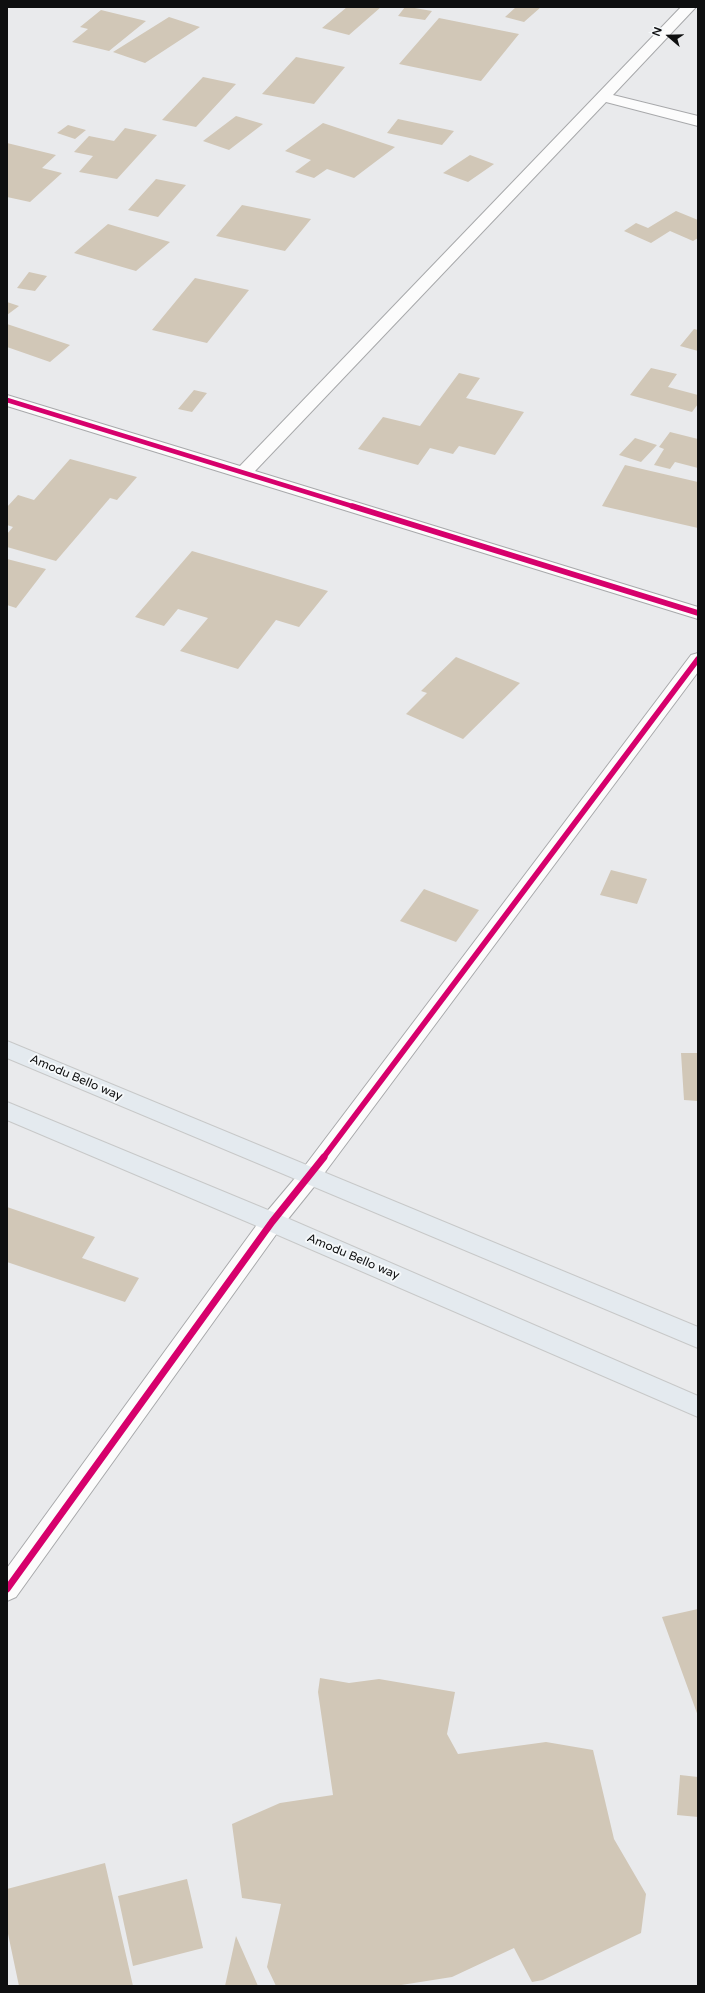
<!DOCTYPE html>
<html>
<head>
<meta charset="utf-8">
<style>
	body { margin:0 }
	#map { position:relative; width:705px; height:1993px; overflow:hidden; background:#e9eaec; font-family:"Varela Round",sans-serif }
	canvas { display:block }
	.frame { position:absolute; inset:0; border:8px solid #0e0f10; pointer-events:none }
	.north { position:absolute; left:649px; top:16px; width:40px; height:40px; -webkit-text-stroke:3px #f5f8fa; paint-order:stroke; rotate:290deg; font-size:11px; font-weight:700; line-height:16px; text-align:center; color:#0e0f10 }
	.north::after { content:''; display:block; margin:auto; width:14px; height:18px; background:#0e0f10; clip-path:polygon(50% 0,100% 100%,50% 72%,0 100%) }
</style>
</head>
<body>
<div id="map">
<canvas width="705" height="1993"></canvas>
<div class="frame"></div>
<div class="north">N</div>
</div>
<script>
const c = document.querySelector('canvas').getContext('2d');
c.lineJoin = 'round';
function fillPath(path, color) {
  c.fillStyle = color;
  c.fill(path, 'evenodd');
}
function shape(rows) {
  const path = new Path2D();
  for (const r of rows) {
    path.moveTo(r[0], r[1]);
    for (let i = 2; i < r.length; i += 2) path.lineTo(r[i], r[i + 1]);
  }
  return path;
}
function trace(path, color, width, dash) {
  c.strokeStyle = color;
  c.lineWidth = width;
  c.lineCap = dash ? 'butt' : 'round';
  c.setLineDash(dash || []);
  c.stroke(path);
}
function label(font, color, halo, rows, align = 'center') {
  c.font = font + ' "Varela Round",sans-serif';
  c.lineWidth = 4;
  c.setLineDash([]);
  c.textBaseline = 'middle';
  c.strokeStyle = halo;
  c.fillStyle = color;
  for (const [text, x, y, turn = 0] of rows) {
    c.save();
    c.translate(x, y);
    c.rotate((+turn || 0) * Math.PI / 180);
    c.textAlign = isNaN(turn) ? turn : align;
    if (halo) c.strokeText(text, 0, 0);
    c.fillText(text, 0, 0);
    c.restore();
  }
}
fillPath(shape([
	[347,7,381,7,349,35,322,28],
	[405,7,409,7,432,11,425,20,398,16],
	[516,7,541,7,524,22,505,17],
	[101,10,146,21,109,51,72,42,88,29,80,27],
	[169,17,200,27,145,63,113,52],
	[439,18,519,34,481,81,399,64],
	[296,57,345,67,314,104,262,94],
	[203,77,236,84,196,127,162,120],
	[236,116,263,124,229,150,203,141],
	[398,119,454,131,442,145,387,133],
	[323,123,395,147,354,178,327,169,314,178,295,172,311,160,285,151],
	[68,125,86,130,75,139,57,133],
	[125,128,157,135,117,179,79,172,93,156,74,152,89,136,114,141],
	[7,143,56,155,42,168,62,173,30,202,7,197],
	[470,155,494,164,468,182,443,173],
	[156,179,186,185,158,217,128,210],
	[242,205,311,219,285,251,216,236],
	[676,211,698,220,698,238,693,241,670,231,651,243,624,231,636,223,648,228],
	[108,224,170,242,136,271,74,253],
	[29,272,47,276,35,291,17,288],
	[195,278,249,290,207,343,152,330],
	[7,302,19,306,7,315],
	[7,324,70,345,50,362,7,347],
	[694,329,698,330,698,351,680,346],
	[651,368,677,374,668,387,698,395,698,404,692,412,630,395],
	[459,373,480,378,466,398,524,412,495,455,459,446,453,454,430,448,418,465,358,449,383,417,420,426],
	[194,390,207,393,192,412,178,409],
	[670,432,698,439,698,468,675,462,670,469,654,465,664,449,659,447],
	[635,438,657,445,641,462,619,455],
	[70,459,137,477,117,500,110,498,56,561,7,547,7,534,13,527,7,525,7,507,18,495,34,500],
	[625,465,698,482,698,528,602,506],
	[192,551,328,591,299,627,276,620,238,669,180,651,208,618,178,609,164,626,135,617],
	[7,559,46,569,16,608,7,605],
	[456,657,520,683,463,739,406,714,427,693,421,691],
	[611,870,647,879,637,904,600,895],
	[424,889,479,910,456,942,400,921],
	[681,1053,698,1053,698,1101,684,1100],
	[7,1207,95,1237,82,1258,139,1278,125,1302,7,1262],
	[698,1609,698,1716,662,1617],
	[320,1678,349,1683,379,1679,455,1692,447,1734,458,1754,546,1742,593,1750,614,1839,646,1894,641,1933,543,1980,532,1982,514,1948,452,1977,395,1986,276,1986,267,1967,281,1904,242,1898,232,1824,280,1803,333,1795,318,1692],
	[680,1775,698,1777,698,1817,677,1815],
	[105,1863,133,1986,19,1986,7,1929,7,1889],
	[187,1879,203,1948,133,1966,118,1896],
	[236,1936,258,1986,225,1986]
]), '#d1c7b7');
const minor = shape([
	[681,7,696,7,613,95,698,116,698,126,606,102,255,471,698,607,698,619,7,406,7,395,240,466,681,7],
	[698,653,698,672,317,1183,280,1229,16,1597,7,1601,7,1568,264,1215,301,1171,691,655,698,653]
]);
const major = shape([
	[7,1041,698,1327,698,1348,7,1058,7,1041],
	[7,1102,280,1215,698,1396,698,1417,264,1229,7,1120,7,1102]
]);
trace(minor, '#a8a9ab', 2);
trace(major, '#c7c8c8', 2);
fillPath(minor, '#fcfcfc');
fillPath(major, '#e4eaef');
trace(shape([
	[7,400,355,507]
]), '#d6006c', 4.5);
trace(shape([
	[352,506,698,613],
	[323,1158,698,659]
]), '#d6006c', 5.5);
trace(shape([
	[7,1589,272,1222,324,1157]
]), '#d6006c', 7);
label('12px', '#0e0f10', '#f5f8fa', [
	["Amodu Bello way",76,1078,23],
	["Amodu Bello way",353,1257,23]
]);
</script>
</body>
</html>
